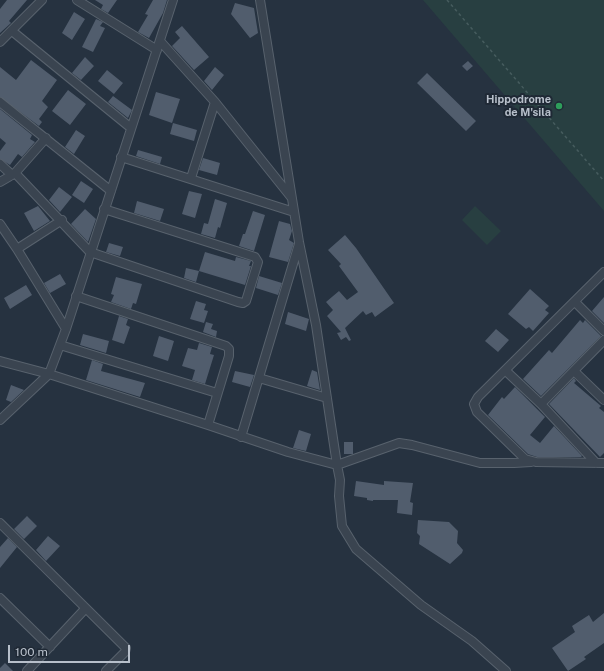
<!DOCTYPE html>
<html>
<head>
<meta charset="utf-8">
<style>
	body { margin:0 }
	#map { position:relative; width:604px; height:671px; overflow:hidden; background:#263240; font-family:"Public Sans",sans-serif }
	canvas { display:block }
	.scale { position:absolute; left:8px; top:645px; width:122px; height:18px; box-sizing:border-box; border:2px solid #b7bfca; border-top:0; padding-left:5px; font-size:12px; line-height:14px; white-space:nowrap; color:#b7bfca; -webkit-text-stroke:3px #1f2935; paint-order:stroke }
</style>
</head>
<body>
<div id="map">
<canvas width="604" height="671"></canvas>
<div class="scale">100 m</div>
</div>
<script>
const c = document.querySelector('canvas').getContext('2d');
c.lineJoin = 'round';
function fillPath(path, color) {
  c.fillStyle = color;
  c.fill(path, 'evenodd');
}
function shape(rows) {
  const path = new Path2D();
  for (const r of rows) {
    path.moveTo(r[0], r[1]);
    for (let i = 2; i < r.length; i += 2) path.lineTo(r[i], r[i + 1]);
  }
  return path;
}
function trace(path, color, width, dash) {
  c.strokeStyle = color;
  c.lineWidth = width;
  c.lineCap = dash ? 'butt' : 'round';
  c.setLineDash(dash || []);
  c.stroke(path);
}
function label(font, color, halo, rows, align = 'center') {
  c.font = font + ' "Public Sans",sans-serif';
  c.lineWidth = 4;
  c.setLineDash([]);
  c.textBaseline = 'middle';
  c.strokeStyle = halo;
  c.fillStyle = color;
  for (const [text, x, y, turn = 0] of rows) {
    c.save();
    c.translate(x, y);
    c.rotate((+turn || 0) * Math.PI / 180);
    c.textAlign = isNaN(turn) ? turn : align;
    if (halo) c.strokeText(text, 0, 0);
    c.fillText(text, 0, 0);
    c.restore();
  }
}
fillPath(shape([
	[423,0,604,0,604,211],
	[475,206,501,231,487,245,462,220]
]), '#283f41');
fillPath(shape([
	[7,0,27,0,9,21,11,23,0,33,0,9],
	[95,0,117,0,108,13,101,9,103,5],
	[153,0,167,0,163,13,149,38,138,32,148,15,145,14],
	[235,3,254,8,258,33,250,38,231,14],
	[74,12,85,19,72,40,62,33],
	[96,19,103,22,100,26,105,28,93,52,82,47],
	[182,26,209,57,194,70,172,46,180,38,175,32],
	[85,57,94,66,81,80,72,73],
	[31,60,57,80,42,101,48,107,39,119,42,122,39,126,0,97,0,67,16,80],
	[468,61,473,66,467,71,462,66],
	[215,67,224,75,212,90,204,81],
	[107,70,123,83,114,94,98,81],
	[427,73,476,121,466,131,417,83],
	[68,90,86,104,70,125,52,111],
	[156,92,180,99,172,123,149,115],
	[113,96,132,110,128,118,108,102],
	[0,109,32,135,30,139,35,142,22,157,18,154,10,165,0,159,0,151,6,143,0,138],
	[173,123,197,130,194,141,170,134],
	[76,130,85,136,74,154,65,147],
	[138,150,162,157,160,164,136,156],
	[203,158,220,163,217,175,199,170],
	[81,181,93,189,84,203,72,195],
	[59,187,72,197,60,212,49,200],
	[189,191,202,194,195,218,182,214],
	[215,199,227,203,220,228,218,227,215,238,201,234,204,223,208,224],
	[137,201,164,209,160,221,134,213],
	[38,206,50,221,34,231,24,213],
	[85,209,96,219,88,242,71,224],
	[253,211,265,215,254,251,239,246,243,234,245,234],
	[279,221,290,224,292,231,289,240,294,243,288,262,269,257],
	[345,235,356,248,394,303,375,317,372,312,366,315,363,311,345,328,351,340,349,341,346,337,341,340,337,333,341,332,327,316,333,310,326,302,339,291,347,300,358,292,339,266,341,264,328,250],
	[109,243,123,247,120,256,106,252],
	[205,252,235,261,236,257,251,261,249,266,251,266,245,285,199,271],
	[186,268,199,271,196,282,184,278],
	[60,274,66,284,50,293,44,283],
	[259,276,282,283,278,295,256,288],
	[116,277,142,284,136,304,133,303,131,309,111,302,114,295,111,294],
	[26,285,32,295,10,309,4,298],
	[530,289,549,306,545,310,549,313,533,331,529,327,526,329,508,314],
	[604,297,604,323,592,311],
	[196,301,206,304,204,310,208,311,204,323,190,319],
	[288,312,309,319,306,331,285,324],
	[119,316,128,319,126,325,130,327,124,344,112,340],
	[580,320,583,323,585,320,601,336,541,396,523,379,549,350,552,353],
	[206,322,213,324,211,329,217,331,216,337,203,332],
	[496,329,509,340,498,352,485,341],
	[83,334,109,341,106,353,80,345],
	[159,336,174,341,168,361,153,356],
	[199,343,212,347,210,354,214,355,205,384,192,380,195,370,182,366,188,348,197,350],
	[92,360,103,364,101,371,145,383,140,397,86,380],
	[312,370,317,372,320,390,307,386],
	[235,371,254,375,250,387,232,382],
	[574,378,576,381,574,383,601,406,599,408,604,412,604,453,600,457,549,404],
	[11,385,24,390,11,402,6,400],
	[515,387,545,417,530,435,540,443,554,426,582,456,581,457,537,457,528,454,488,415,502,397,504,399],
	[299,430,311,434,306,451,293,448],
	[344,442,353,442,353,454,344,454],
	[356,481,384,485,384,481,413,483,410,502,413,503,412,515,397,513,398,500,373,500,373,501,367,500,367,498,354,496],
	[27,516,37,526,24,539,14,529],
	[418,520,449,522,458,531,457,543,463,550,462,553,450,564,419,544,420,536,417,533],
	[48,536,60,546,46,561,36,550],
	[8,538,17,547,0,568,0,547],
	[604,613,604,643,584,657,586,659,568,671,552,648,575,632,572,626,589,615,593,622],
	[5,663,13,671,0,671,0,668]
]), '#515d6d');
const minor = shape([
	[77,0,157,50],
	[12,31,131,128],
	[160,41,215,102,291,197],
	[0,42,42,0],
	[0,102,111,191],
	[121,157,294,212],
	[0,164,12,175,15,173,90,252,238,302,243,303,246,301,258,262,255,257,104,209],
	[15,173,46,138],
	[191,178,215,102],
	[0,182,12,175],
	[62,220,17,249,66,329],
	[0,224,17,249],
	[604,272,478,397,474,404,477,412,525,459,536,462,604,463],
	[76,296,226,346,229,349,229,356,208,425],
	[575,302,604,331],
	[60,345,217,393],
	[0,361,49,374,208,425,288,452,337,465,316,325,299,242,260,0],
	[506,371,541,404,596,463],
	[574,371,604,400],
	[259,378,327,398],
	[541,404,604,340],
	[0,420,49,374,66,329,173,0],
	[241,437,299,244],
	[0,523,126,648,125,652,106,671],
	[0,598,50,647],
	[27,671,85,609],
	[506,671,472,641,421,605,356,549,342,526,339,496,340,480,337,465,399,443,412,445,480,463,514,463,531,462]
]);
trace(minor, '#58626d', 10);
trace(shape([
	[447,0,604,181]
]), '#465c5e', 1.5, [3, 3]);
trace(minor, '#3a4450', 8);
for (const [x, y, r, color] of [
	[559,106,4,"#2e9e5b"]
]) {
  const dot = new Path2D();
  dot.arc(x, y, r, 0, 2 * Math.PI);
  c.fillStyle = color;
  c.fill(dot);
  trace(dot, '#1f2935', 1.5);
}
label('bold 11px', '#b7bfca', '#1f2935', [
	["Hippodrome",551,100],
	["de M'sila",551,113]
], 'right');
</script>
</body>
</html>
